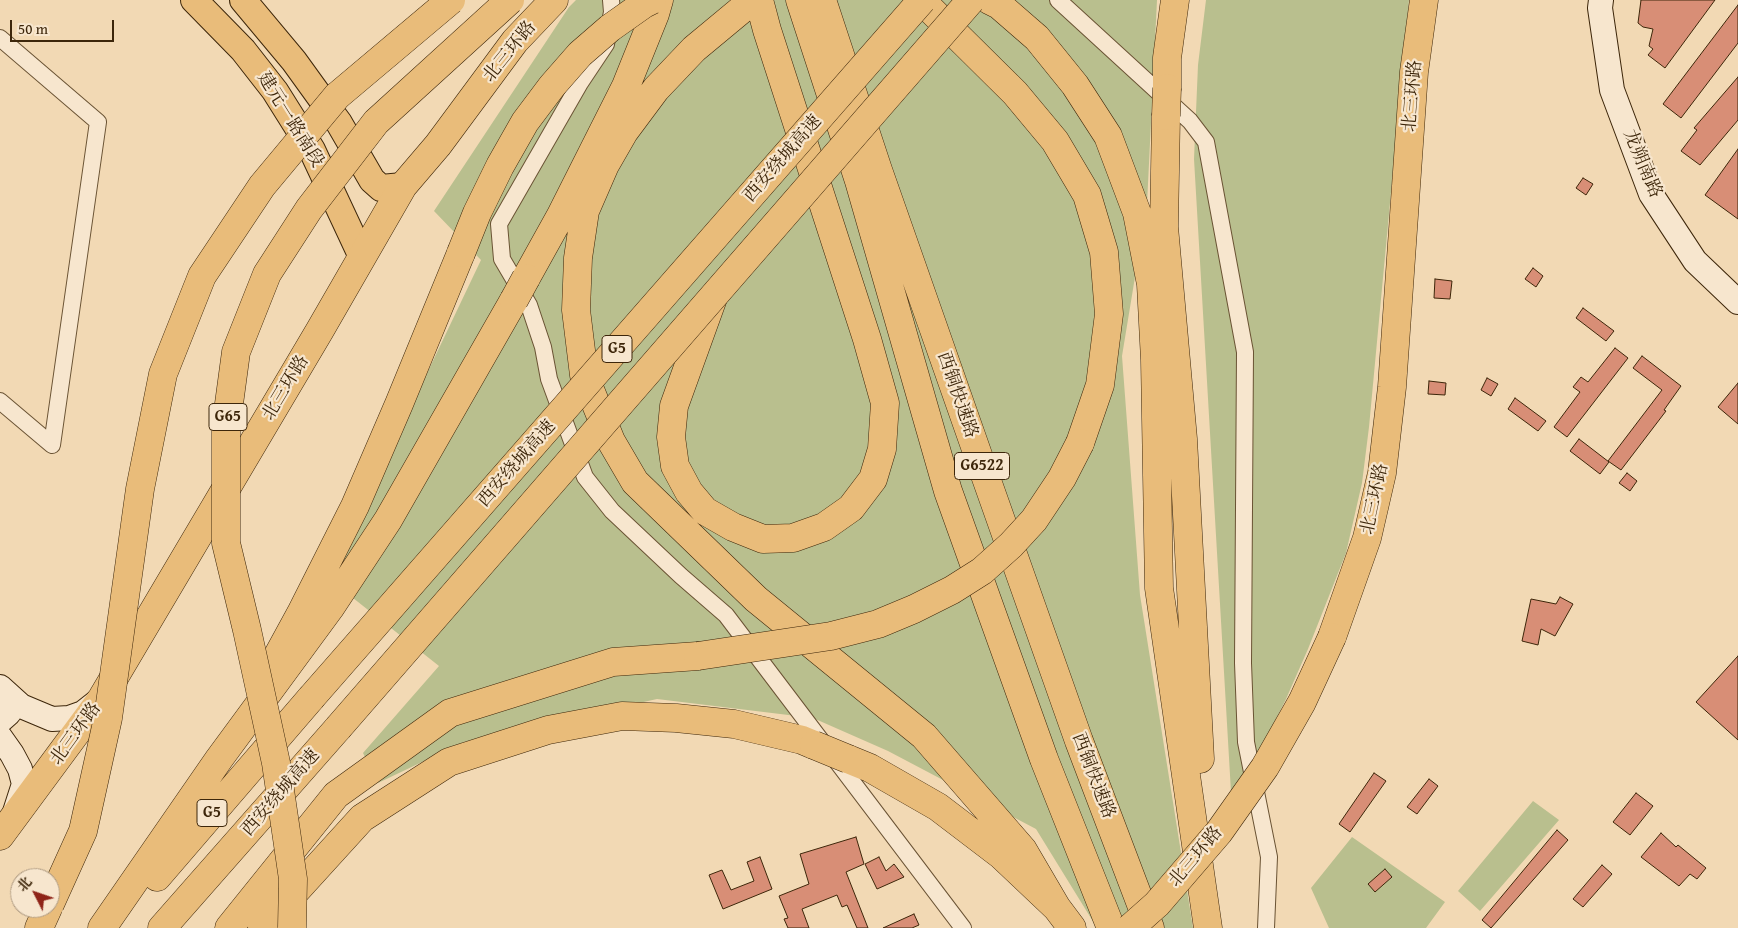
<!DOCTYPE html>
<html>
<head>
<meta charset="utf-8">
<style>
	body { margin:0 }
	#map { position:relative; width:1738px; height:928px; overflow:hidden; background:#f2d9b4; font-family:"Gentium Book Plus","Noto Serif SC",serif }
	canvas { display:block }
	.north { position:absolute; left:10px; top:868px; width:50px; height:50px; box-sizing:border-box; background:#f7e6ce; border:1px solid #ad9980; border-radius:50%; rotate:311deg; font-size:14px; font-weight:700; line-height:20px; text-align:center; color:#3d260a }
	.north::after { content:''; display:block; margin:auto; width:18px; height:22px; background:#8f2418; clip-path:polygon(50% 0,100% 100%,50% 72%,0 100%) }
	.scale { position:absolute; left:10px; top:20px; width:104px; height:22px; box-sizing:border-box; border:2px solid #3d260a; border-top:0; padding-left:6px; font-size:15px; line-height:18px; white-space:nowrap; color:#3d260a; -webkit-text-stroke:4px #f7e6ce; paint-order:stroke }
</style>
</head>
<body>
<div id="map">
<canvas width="1738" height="928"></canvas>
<div class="north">北</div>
<div class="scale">50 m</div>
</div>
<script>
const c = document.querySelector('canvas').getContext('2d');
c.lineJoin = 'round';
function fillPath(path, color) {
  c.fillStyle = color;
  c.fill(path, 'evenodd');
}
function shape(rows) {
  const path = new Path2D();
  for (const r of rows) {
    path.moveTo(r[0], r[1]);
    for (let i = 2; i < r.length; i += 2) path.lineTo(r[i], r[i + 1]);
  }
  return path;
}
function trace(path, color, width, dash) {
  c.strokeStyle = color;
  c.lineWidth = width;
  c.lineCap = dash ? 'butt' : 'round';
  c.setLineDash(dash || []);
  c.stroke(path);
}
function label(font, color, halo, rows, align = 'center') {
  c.font = font + ' "Gentium Book Plus","Noto Serif SC",serif';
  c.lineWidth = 4.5;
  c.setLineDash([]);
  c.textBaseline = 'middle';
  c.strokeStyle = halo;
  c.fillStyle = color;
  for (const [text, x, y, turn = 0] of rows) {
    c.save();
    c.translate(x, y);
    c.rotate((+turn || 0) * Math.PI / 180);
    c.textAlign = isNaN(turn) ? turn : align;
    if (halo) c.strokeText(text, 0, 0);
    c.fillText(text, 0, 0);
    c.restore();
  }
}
fillPath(shape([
	[576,0,1157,0,1147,204,1122,356,1140,595,1193,928,1097,928,1036,829,888,751,813,718,657,699,464,742,378,783,363,753,439,666,329,579,481,260,434,211,569,7],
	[1206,0,1409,0,1369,427,1362,483,1346,553,1308,649,1286,699,1265,741,1231,792,1194,159,1198,65],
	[1533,801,1559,820,1480,911,1458,891],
	[1352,837,1445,902,1426,928,1329,928,1311,888]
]), '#b9bf8e');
const building = shape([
	[1641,0,1715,0,1665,68,1648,55,1653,49,1649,46,1653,29,1643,27,1638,23,1641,0],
	[1738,5,1738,43,1681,118,1663,104,1738,5],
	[1738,77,1738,120,1700,165,1681,151,1697,130,1694,128,1738,77],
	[1738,149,1738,219,1705,195,1738,149],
	[1583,178,1593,184,1586,195,1576,188,1583,178],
	[1533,268,1543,276,1536,287,1525,279,1533,268],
	[1435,279,1452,281,1450,299,1434,298,1435,279],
	[1583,308,1614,331,1606,341,1576,318,1583,308],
	[1615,348,1628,358,1567,437,1554,427,1580,392,1573,387,1581,377,1588,382,1615,348],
	[1642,356,1681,386,1664,410,1666,411,1621,470,1608,461,1662,390,1633,368,1642,356],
	[1487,378,1498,384,1491,396,1481,390,1487,378],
	[1429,381,1446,383,1445,395,1428,394,1429,381],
	[1738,383,1738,424,1718,407,1738,383],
	[1515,398,1546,421,1538,431,1508,409,1515,398],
	[1579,439,1609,462,1600,474,1570,451,1579,439],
	[1627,473,1637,481,1630,491,1619,483,1627,473],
	[1560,597,1573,604,1555,636,1541,629,1538,645,1522,641,1531,599,1556,604,1560,597],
	[1738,656,1738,740,1696,702,1738,656],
	[1374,773,1386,781,1350,832,1339,824,1374,773],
	[1429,779,1438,786,1417,814,1407,807,1429,779],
	[1636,793,1653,806,1630,835,1613,822,1636,793],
	[1557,830,1568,840,1491,928,1482,920,1557,830],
	[1661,833,1676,847,1678,845,1706,868,1697,879,1690,874,1679,886,1641,857,1661,833],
	[856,837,864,864,846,872,868,928,857,928,847,905,842,907,837,895,802,909,809,928,788,928,784,919,788,918,779,896,809,884,800,854,856,837],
	[760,857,772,889,723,909,709,875,722,870,731,890,754,881,747,862,760,857],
	[879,857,886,871,894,864,904,877,877,889,865,864,879,857],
	[1602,865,1612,874,1583,907,1573,899,1602,865],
	[1385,869,1392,877,1375,892,1368,884,1385,869],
	[914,914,919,925,912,928,883,928,914,914]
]);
fillPath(building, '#d88e76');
trace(building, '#3d260a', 1);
const street = shape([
	[611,0,612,12,606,44,580,83,499,224,502,259,529,305,543,347,549,379,585,477,612,511,681,576,726,615,963,928],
	[1058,0,1190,121,1206,142,1245,352,1243,663,1246,742,1269,857,1266,928],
	[0,38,98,122,52,445,0,401]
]);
const secondary = shape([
	[1601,0,1600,8,1612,90,1651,194,1695,261,1738,302],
	[0,687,21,706,52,719,69,718,83,713,97,702],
	[0,721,9,713,10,706,9,695],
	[0,737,12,754,20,769,24,784,15,812]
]);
const primary = shape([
	[194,0,243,50,275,91,312,150,362,257],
	[243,0,294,61,320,97,339,123,372,180,381,188,403,186]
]);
const highway = shape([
	[753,0,694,49,656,89,624,132,605,165,585,211,578,258,576,310,584,375,611,441,635,482,756,599,924,736,1023,850,1057,908],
	[800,0,859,181,948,491,1044,759,1111,928],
	[822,0,878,170,985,475,1079,741,1150,928],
	[921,0,1015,93,1055,141,1087,195,1104,252,1109,314,1100,385,1080,443],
	[989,0,999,5,1037,38,1075,85,1108,136,1137,213,1151,284,1155,360,1159,588,1208,928],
	[1167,88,1167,58,1175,0],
	[1166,116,1164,227,1183,439,1200,759],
	[526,278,561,215,626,86,655,14,659,0],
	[713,298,674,406,671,437,675,466,689,492,705,511,733,527,763,539,793,538,824,527,851,508,873,479,882,449,885,403,867,339,767,30,759,0],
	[1332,637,1367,538,1382,473,1392,387,1414,72,1424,0],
	[277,657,301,613,355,506,399,404,461,253],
	[848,759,870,768,938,807,1001,855,1057,908,1072,928],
	[0,836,102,698,320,330,403,186,438,145,515,41,554,0],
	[157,877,311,698],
	[39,928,48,908],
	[102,928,219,759,330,608,388,520,514,300],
	[162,928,338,728],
	[229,928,336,795,450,713,613,662,698,656],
	[262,928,362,818,449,762,548,730,622,716,676,718,734,724,802,740,814,745]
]);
trace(street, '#6a5334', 18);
trace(secondary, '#3d260a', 26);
trace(primary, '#3d260a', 28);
trace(highway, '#3d260a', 29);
trace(street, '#f7e6ce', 16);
trace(secondary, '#f7e6ce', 24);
trace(primary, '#e9bc7a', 26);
trace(highway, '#e9bc7a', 28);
const highwayBridge = shape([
	[1166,116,1167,88],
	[461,253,477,213,500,166,525,122,552,86,580,54,610,28,644,4,652,0],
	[514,300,526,278],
	[698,656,831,636,878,624,914,609,952,590,982,571,1011,545,1034,520,1062,478,1080,443],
	[311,698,922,0],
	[338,728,971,0],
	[814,745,848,759],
	[50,904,83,831,108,718,140,489,163,374,202,276,262,186,337,96,451,0],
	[292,928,293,879,276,763,247,630,226,543,226,426,236,352,267,274,309,209,376,122,510,0],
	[1130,928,1157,904,1219,832,1265,767,1302,702,1332,637]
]);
trace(highwayBridge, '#3d260a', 29, []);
trace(highwayBridge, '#e9bc7a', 28);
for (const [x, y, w] of [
	[617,349,30],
	[228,417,38],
	[982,466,55],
	[212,813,30]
]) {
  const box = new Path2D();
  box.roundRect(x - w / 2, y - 13.5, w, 27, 4);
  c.fillStyle = '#f7e6ce';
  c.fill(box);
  trace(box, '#3d260a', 1);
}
label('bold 16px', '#3d260a', null, [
	["G5",617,349],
	["G65",228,417],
	["G6522",982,466],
	["G5",212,813]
]);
label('18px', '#3d260a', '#f7e6ce', [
	["北三环路",510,52,-51],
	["北三环路",1413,96,-85],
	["建元一路南段",290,120,58],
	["西安绕城高速",783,159,-49],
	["龙朔南路",1642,164,67],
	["北三环路",286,388,-59],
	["西铜快速路",957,395,71],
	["西安绕城高速",517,464,-49],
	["北三环路",1375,499,-78],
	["北三环路",76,734,-54],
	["西铜快速路",1093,776,69],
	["西安绕城高速",281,793,-49],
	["北三环路",1196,857,-50]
]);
</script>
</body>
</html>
